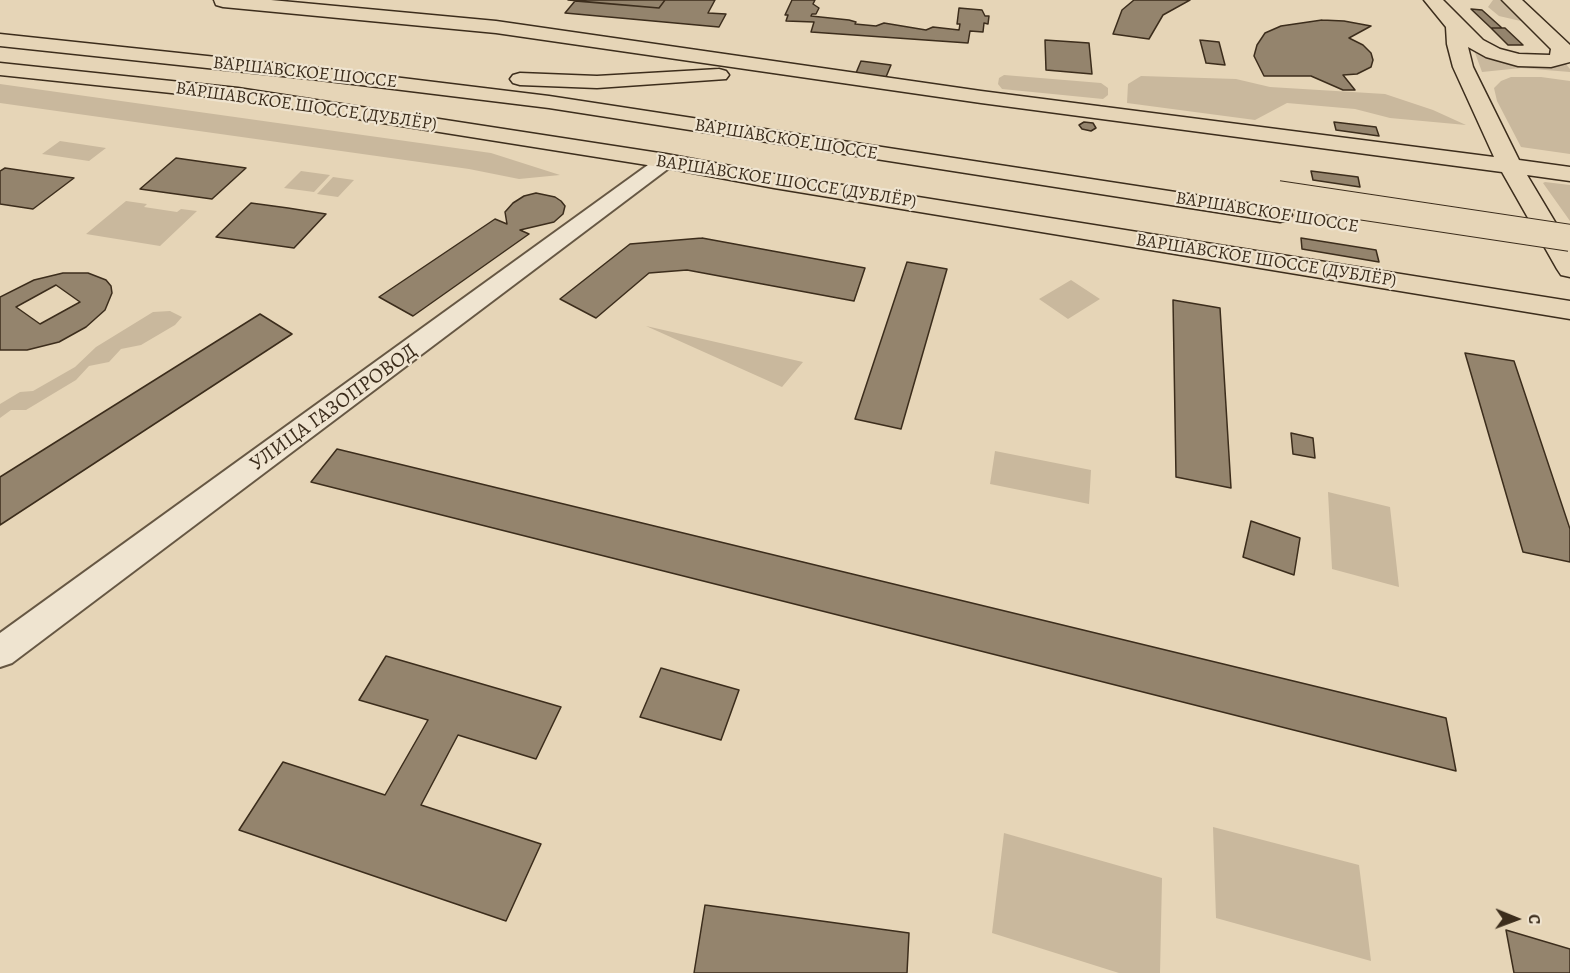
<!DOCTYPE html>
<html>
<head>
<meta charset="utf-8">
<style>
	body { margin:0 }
	#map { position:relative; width:1570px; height:973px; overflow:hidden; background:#e6d5b7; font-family:Alegreya,serif }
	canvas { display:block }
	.north { position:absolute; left:1486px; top:889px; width:60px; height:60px; -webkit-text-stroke:4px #efe4d0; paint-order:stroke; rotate:91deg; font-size:16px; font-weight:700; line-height:24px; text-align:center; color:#3c2d1c }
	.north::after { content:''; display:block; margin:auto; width:21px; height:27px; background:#3c2d1c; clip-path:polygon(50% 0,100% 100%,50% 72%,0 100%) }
</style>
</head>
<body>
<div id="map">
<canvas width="1570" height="973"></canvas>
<div class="north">С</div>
</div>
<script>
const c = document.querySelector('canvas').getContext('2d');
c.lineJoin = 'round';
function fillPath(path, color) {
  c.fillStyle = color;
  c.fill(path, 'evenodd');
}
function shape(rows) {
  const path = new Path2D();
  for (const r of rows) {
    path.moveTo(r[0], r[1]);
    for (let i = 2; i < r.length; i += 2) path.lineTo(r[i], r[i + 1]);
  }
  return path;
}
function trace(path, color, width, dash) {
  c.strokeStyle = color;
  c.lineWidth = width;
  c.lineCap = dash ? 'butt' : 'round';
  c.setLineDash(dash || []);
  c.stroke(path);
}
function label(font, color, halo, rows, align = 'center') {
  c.font = font + ' Alegreya,serif';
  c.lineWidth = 4.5;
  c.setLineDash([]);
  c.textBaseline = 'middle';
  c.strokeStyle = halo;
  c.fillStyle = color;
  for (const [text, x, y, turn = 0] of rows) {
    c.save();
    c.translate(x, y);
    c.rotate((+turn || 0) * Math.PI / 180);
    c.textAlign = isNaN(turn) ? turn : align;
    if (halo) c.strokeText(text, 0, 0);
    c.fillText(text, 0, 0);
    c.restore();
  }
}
fillPath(shape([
	[1493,0,1501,0,1525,22,1499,16,1488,7],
	[1474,50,1565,63,1570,69,1570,72,1521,68,1482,72],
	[1004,75,1101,83,1108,88,1108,95,1103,99,1002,89,998,84,999,78],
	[1141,76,1236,79,1270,87,1385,94,1433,110,1466,125,1390,118,1355,109,1287,103,1255,120,1127,103,1128,84],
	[1511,77,1541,77,1570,81,1570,154,1521,147,1497,101,1494,88,1501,81],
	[0,84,491,153,560,175,519,179,469,169,0,103],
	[60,141,106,148,89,161,42,154],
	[301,171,330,175,314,192,284,188],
	[333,177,354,180,338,197,317,194],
	[1545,182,1570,185,1570,221,1543,183],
	[126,201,147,204,144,207,177,212,181,209,197,211,160,246,86,234],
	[1071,280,1100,299,1068,319,1039,299],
	[170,311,182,317,175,325,141,345,121,349,109,362,89,366,76,380,26,410,11,410,0,418,0,404,20,392,33,391,75,367,96,347,153,312],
	[646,326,803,362,782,387],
	[995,451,1091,470,1089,504,990,484],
	[1328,492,1390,507,1399,587,1332,569],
	[1213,827,1359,865,1371,961,1216,918],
	[1004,833,1162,878,1160,973,1119,973,992,933]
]), '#c9b89d');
const building = shape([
	[568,0,665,0,659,8,568,0],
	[665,0,715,0,708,13,726,14,719,27,565,13,575,1,659,8,665,0],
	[792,0,815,0,813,4,819,8,816,14,812,14,811,16,849,20,856,22,855,24,876,26,884,23,926,30,933,27,959,30,960,24,957,24,959,8,982,10,985,16,989,16,988,24,984,23,983,32,970,31,968,43,811,32,814,22,786,21,788,15,785,15,792,0],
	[1134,0,1190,0,1163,15,1149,39,1113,34,1122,10,1134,0],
	[1471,9,1482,10,1502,28,1491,28,1471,9],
	[1322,20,1344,21,1371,26,1349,38,1363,45,1371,53,1373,60,1371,67,1357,74,1343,75,1355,90,1343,90,1311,76,1264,76,1254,56,1257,45,1265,33,1281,26,1322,20],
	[1491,28,1505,28,1523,45,1508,45,1491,28],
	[1045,40,1089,43,1092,74,1046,70,1045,40],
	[1200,40,1219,42,1225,65,1206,63,1200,40],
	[861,61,891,65,886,77,856,73,861,61],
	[1084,122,1093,123,1096,128,1091,131,1082,129,1079,125,1084,122],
	[1334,122,1376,127,1379,136,1336,130,1334,122],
	[176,158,246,168,212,199,140,189,176,158],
	[5,168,39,173,74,178,33,209,0,204,0,171,5,168],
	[1311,171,1358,177,1360,187,1313,180,1311,171],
	[536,193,555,197,561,201,565,206,563,214,554,222,520,230,529,234,413,316,379,297,495,219,507,224,505,212,513,203,524,196,536,193],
	[251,203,288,208,326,214,294,248,216,237,251,203],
	[702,238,865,268,854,301,687,270,649,273,596,318,560,299,630,244,702,238],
	[1301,238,1376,250,1379,262,1302,249,1301,238],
	[907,262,947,269,901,429,855,419,907,262],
	[63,273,88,273,106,280,111,286,112,293,105,310,86,327,59,342,27,350,0,350,0,297,34,280,63,273],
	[56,285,80,302,40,324,16,307,56,285],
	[1173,300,1220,308,1231,488,1176,477,1173,300],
	[260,314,292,334,0,525,0,477,260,314],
	[1465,353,1514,361,1570,529,1570,562,1523,552,1465,353],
	[1291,433,1313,438,1315,458,1293,454,1291,433],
	[337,449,1446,718,1456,771,311,482,337,449],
	[1251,521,1300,538,1294,575,1243,557,1251,521],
	[386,656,561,707,536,759,458,735,421,805,541,844,506,921,239,830,283,762,385,795,428,720,359,700,386,656],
	[661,668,739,690,721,740,640,717,661,668],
	[705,905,909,933,907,973,694,973,705,905],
	[1506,930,1570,949,1570,973,1514,973,1506,930]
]);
fillPath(building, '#94846d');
trace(building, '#3c2d1c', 1.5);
const minor = shape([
	[666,155,673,157,676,161,673,165,12,663,0,667,0,633,659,157,666,155]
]);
const major = shape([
	[214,0,271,0,496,21,981,91,1494,157,1453,67,1447,44,1446,27,1424,0,1443,0,1483,40,1500,49,1519,54,1550,55,1551,49,1502,0,1522,0,1570,45,1570,62,1551,67,1518,66,1486,57,1468,47,1473,67,1519,160,1570,167,1570,181,1527,175,1570,247,1570,277,1561,275,1557,269,1502,172,981,103,496,33,223,7,216,5,214,0],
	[0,34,320,68,549,96,1280,208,1289,210,1292,215,1289,220,1280,222,549,108,320,80,0,46,0,34],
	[0,63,238,88,666,154,774,174,1570,301,1570,319,774,188,666,168,238,100,0,75,0,63],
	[719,69,726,71,729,75,726,79,597,88,520,85,513,83,510,79,513,75,520,73,597,76,719,69]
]);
trace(minor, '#665743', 4);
trace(major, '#3c2d1c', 3);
fillPath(minor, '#efe4d0');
fillPath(major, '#e6d5b7');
const majorBridge = shape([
	[1278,194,1570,238]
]);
trace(majorBridge, '#3c2d1c', 28, []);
trace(majorBridge, '#e6d5b7', 26);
label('18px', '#3c2d1c', '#efe4d0', [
	["ВАРШАВСКОЕ ШОССЕ",305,73,6],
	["ВАРШАВСКОЕ ШОССЕ (ДУБЛЁР)",306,107,8],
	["ВАРШАВСКОЕ ШОССЕ",786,140,9],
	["ВАРШАВСКОЕ ШОССЕ (ДУБЛЁР)",786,182,9],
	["ВАРШАВСКОЕ ШОССЕ",1267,213,9],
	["ВАРШАВСКОЕ ШОССЕ (ДУБЛЁР)",1266,261,9]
]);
label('21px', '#3c2d1c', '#efe4d0', [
	["УЛИЦА ГАЗОПРОВОД",334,408,-36]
]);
</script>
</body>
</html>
